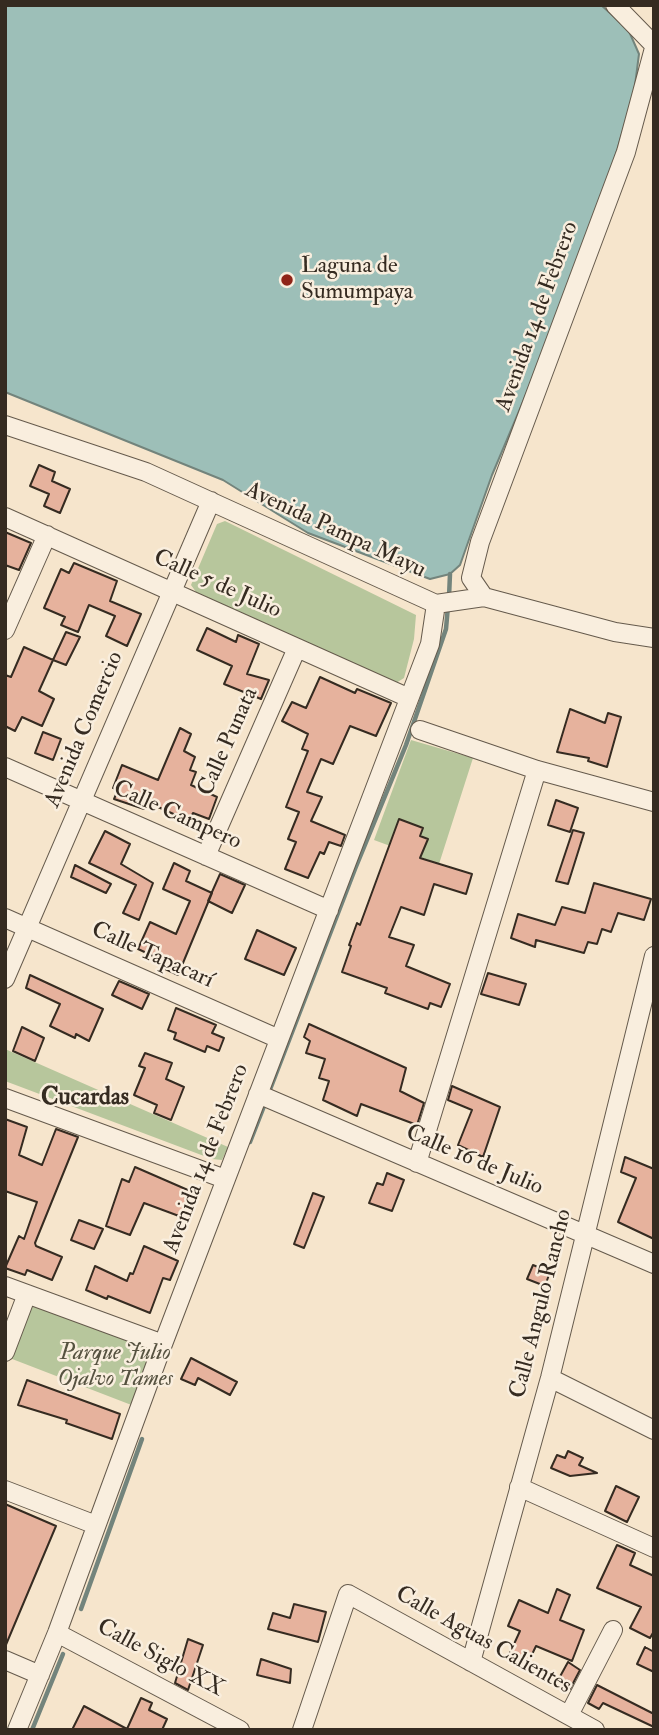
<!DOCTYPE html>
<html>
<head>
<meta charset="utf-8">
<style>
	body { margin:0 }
	#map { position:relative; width:659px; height:1735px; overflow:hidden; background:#f6e5cc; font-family:"IM FELL Double Pica",serif }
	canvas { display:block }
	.frame { position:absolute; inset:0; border:7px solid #352b21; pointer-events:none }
</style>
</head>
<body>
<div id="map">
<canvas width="659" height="1735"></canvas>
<div class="frame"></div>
</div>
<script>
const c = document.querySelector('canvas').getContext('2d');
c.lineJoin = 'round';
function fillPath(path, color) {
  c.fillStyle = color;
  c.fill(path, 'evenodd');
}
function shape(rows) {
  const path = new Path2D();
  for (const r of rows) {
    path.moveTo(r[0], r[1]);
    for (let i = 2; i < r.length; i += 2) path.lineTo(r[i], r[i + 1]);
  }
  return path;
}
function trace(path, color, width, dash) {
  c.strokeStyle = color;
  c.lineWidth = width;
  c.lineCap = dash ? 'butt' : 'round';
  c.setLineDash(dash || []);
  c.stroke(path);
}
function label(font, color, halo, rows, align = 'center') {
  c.font = font + ' "IM FELL Double Pica",serif';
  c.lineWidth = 5;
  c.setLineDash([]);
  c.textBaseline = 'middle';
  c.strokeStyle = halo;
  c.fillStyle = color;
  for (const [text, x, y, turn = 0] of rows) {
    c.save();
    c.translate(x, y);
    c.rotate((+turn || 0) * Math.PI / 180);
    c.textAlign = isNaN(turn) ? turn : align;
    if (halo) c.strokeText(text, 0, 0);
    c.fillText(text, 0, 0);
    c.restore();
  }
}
fillPath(shape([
	[225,521,416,615,414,639,404,678,396,683,196,592,191,585,217,524],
	[411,740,473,758,439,864,374,840],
	[5,1049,228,1147,222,1160,212,1159,5,1081],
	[33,1305,155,1349,134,1406,7,1357,24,1310]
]), '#b7c69c');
const water = shape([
	[5,5,601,5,628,29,639,54,634,93,611,171,528,390,492,475,460,565,450,574,430,579,308,533,223,480,5,392,5,5]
]);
fillPath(water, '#9dbfb8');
trace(water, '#73847c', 2);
trace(shape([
	[449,597,450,574],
	[269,1092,355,869,406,745,446,629,448,606],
	[250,1142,266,1101],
	[81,1609,142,1439],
	[32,1730,63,1654]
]), '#73847c', 4.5);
const building = shape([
	[39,465,55,472,52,481,70,489,60,513,44,506,49,494,30,486,39,465],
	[5,532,31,543,19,570,5,565,5,532],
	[74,563,117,581,110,601,141,614,127,646,106,636,115,616,89,605,78,632,61,625,65,617,44,608,61,569,69,573,74,563],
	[207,628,236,642,238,635,259,644,247,674,269,680,261,699,224,684,232,666,197,650,207,628],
	[66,632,80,637,66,665,53,660,66,632],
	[24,647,53,660,39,691,54,699,42,726,22,717,15,731,5,726,5,675,11,677,24,647],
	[320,677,355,693,357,689,391,703,376,736,350,726,333,764,321,759,307,792,322,797,311,821,345,835,341,846,329,842,324,854,320,852,308,878,285,869,296,842,288,839,299,812,286,807,308,751,302,749,308,734,282,721,292,702,306,708,320,677],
	[570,709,605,723,608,713,621,717,607,767,588,761,589,758,557,752,570,709],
	[180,728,191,734,184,751,195,757,190,770,196,772,191,785,217,797,209,819,193,813,189,821,147,802,144,809,114,799,118,790,113,788,122,765,158,780,180,728],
	[43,732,61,739,53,760,35,753,43,732],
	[556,800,578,808,570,832,548,825,556,800],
	[399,819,423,828,420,836,428,839,420,858,472,874,466,894,434,884,424,915,401,907,389,937,414,945,406,966,450,984,441,1007,430,1003,428,1009,385,993,387,988,342,972,351,946,349,945,357,923,360,925,399,819],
	[573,830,584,833,568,884,556,881,573,830],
	[105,831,130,844,121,864,153,883,139,920,123,913,136,885,89,863,105,831],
	[174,863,190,871,186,881,212,893,178,975,161,967,164,961,138,949,150,922,176,934,190,901,163,889,174,863],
	[75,865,111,884,106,893,71,877,75,865],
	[220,874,245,885,232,913,208,901,220,874],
	[594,883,651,899,644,920,618,913,611,932,602,929,597,944,588,942,584,953,536,940,535,947,511,938,518,914,555,925,562,907,585,913,594,883],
	[257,930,296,948,284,975,245,959,257,930],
	[488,973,526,984,519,1005,481,994,488,973],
	[30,975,103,1009,89,1041,76,1034,75,1038,50,1026,60,1004,26,988,30,975],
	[119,981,149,994,142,1009,112,995,119,981],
	[176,1008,216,1025,212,1033,224,1038,219,1051,207,1046,205,1052,174,1039,176,1033,168,1030,176,1008],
	[309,1024,406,1068,400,1091,424,1103,417,1125,361,1104,357,1116,323,1100,329,1081,319,1078,325,1059,306,1053,310,1041,304,1037,309,1024],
	[22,1027,44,1038,35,1061,13,1051,22,1027],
	[145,1053,172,1063,166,1079,184,1087,171,1120,154,1113,157,1105,134,1095,145,1068,139,1066,145,1053],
	[452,1086,500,1107,483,1157,458,1145,472,1110,448,1100,452,1086],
	[5,1119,27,1127,19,1155,42,1165,56,1129,78,1137,35,1243,36,1246,62,1257,52,1280,27,1270,25,1275,5,1268,19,1236,24,1239,37,1202,5,1191,5,1119],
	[625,1157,654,1169,654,1239,618,1222,636,1178,621,1172,625,1157],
	[135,1167,197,1194,187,1219,144,1203,130,1235,106,1226,122,1179,129,1182,135,1167],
	[387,1173,404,1180,392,1211,369,1203,377,1183,383,1185,387,1173],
	[313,1193,324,1197,304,1248,294,1244,313,1193],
	[79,1220,103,1229,94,1249,71,1240,79,1220],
	[144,1246,178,1261,170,1280,163,1278,150,1313,108,1296,107,1299,86,1290,95,1266,127,1281,130,1273,133,1274,144,1246],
	[533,1265,550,1272,545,1286,527,1279,533,1265],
	[191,1358,237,1382,230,1395,198,1378,195,1385,181,1379,191,1358],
	[27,1380,120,1414,112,1439,66,1423,67,1420,18,1405,27,1380],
	[568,1451,583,1458,579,1465,597,1473,570,1476,551,1468,557,1455,565,1458,568,1451],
	[616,1486,639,1497,627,1522,605,1511,616,1486],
	[5,1504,56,1526,5,1647,5,1504],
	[617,1545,635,1553,630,1565,654,1576,654,1631,650,1638,630,1628,641,1607,597,1588,617,1545],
	[557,1589,570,1595,560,1620,584,1630,572,1661,536,1646,527,1665,509,1655,520,1631,508,1626,519,1600,548,1613,557,1589],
	[294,1604,326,1612,318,1642,268,1629,273,1613,290,1618,294,1604],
	[188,1639,203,1645,188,1690,175,1683,188,1639],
	[645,1647,654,1652,654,1672,637,1664,645,1647],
	[261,1659,291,1669,290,1683,257,1675,261,1659],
	[568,1662,580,1670,570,1689,557,1682,568,1662],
	[597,1685,654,1714,654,1727,603,1703,599,1709,588,1703,597,1685],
	[141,1698,152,1703,149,1710,167,1719,162,1730,72,1730,84,1706,127,1729,141,1698]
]);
fillPath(building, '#e6b29d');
trace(building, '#352b21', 2);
const minor = shape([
	[615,5,654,45],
	[5,425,146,472,436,604,484,597,615,632,654,638],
	[5,517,409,698],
	[484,597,471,578,480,542,626,152,654,48],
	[5,630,47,535],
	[420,730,537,770,654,802],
	[5,767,329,910],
	[206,856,297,648],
	[5,918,279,1039],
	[5,979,211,501],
	[258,1094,654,1264],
	[5,1098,225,1179],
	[417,1163,537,770],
	[5,1286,163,1344],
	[5,1352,27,1294],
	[550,1378,654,1430],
	[519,1487,654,1548],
	[5,1490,96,1525],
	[57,1633,240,1730],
	[5,1660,40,1675],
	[471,1662,550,1378,654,956],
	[569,1715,613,1630],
	[17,1730,57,1633,163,1344,430,644,436,604],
	[302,1730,348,1594,595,1730]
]);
trace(minor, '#655a4c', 20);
trace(minor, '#f9eede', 18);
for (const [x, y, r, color] of [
	[287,280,7,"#8f2418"]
]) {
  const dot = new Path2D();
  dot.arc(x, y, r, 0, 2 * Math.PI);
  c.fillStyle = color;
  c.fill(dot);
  trace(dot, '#f9eede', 2.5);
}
label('23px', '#352b21', '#f9eede', [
	["Laguna de",301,267],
	["Sumumpaya",301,293]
], 'left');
label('23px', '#352b21', '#f9eede', [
	["Avenida 14 de Febrero",538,317,-70],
	["Avenida Pampa Mayu",335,531,25],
	["Calle 5 de Julio",217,585,24],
	["Avenida Comercio",85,730,-67],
	["Calle Punata",229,742,-66],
	["Calle Campero",177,816,24],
	["Calle Tapacarí",152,956,24],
	["Avenida 14 de Febrero",207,1159,-69],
	["Calle 16 de Julio",474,1161,23],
	["Calle Angulo Rancho",542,1304,-76],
	["Calle Aguas Calientes",483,1641,29],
	["Calle Siglo XX",160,1659,28]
]);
label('italic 23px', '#565240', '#f9eede', [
	["Parque Julio",115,1354],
	["Ojalvo Tames",115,1380]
]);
label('bold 24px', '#352b21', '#f9eede', [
	["Cucardas",85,1099]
]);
</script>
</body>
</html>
